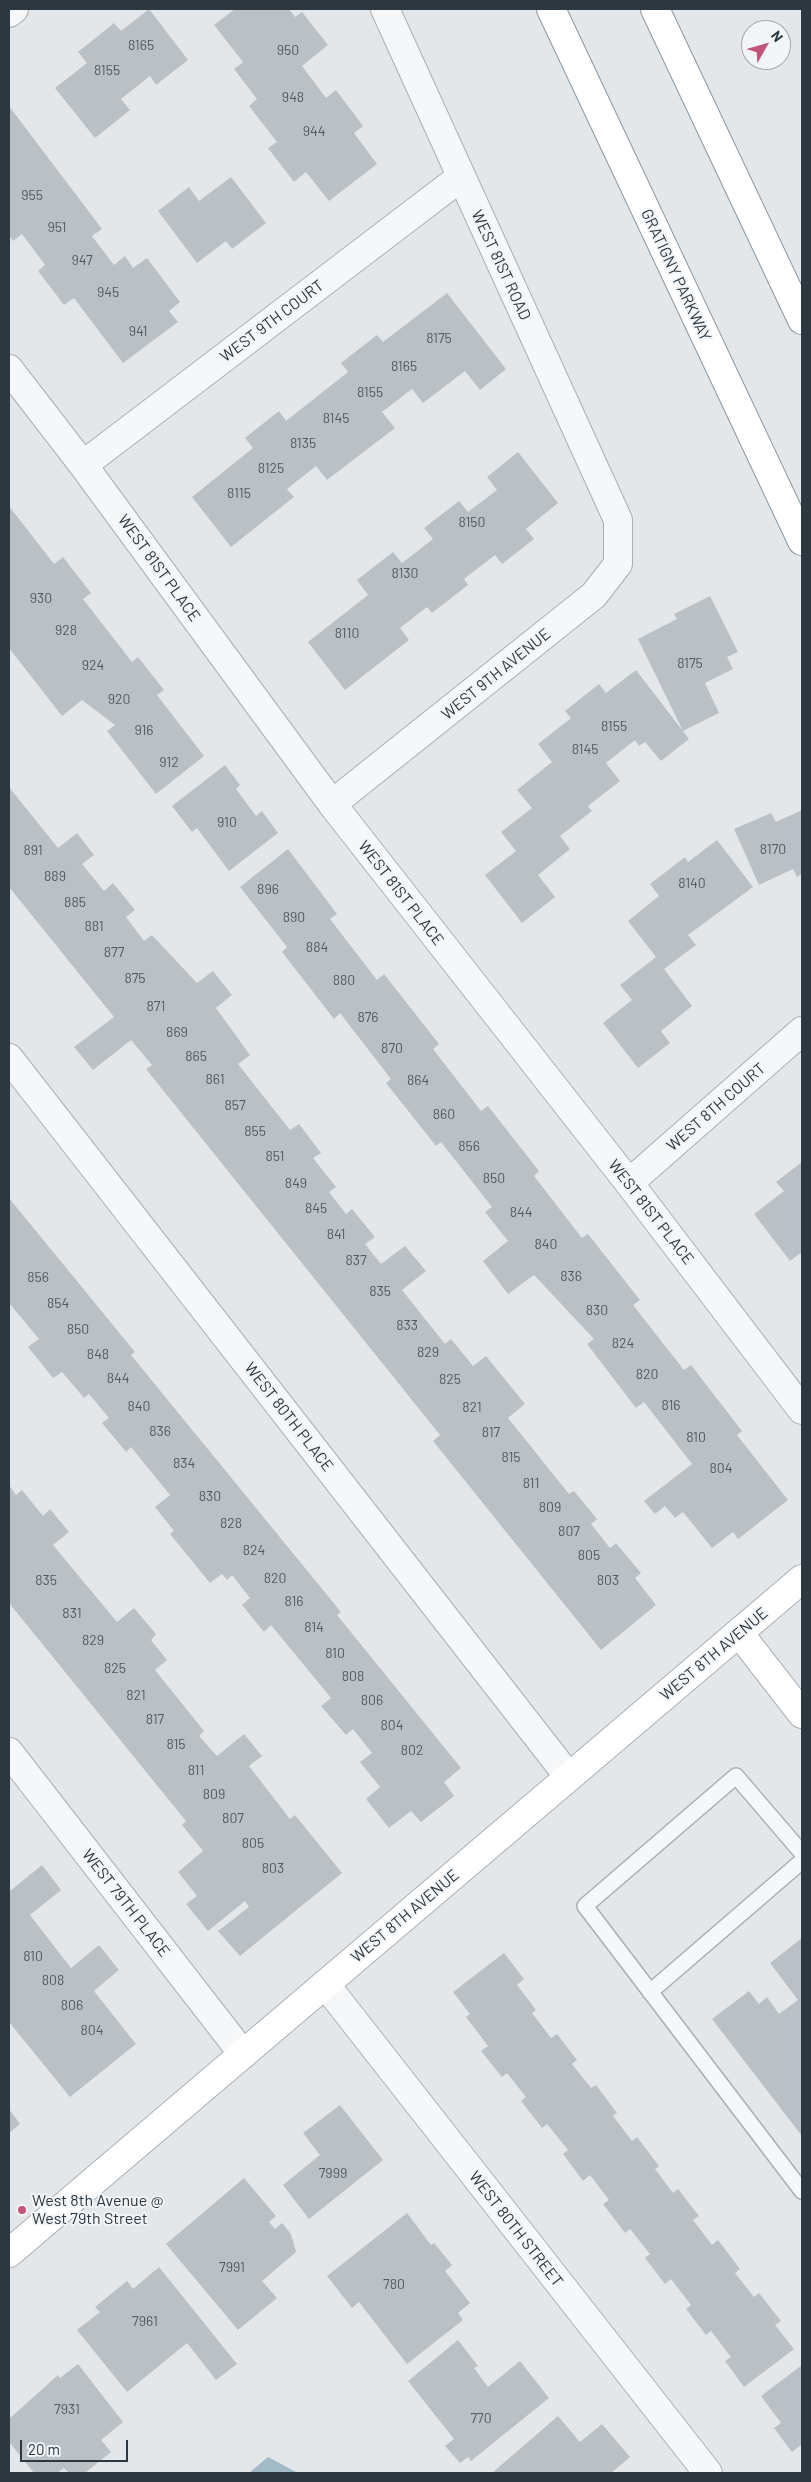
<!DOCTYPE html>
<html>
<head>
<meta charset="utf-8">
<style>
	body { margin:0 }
	#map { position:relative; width:811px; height:2482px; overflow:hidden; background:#e3e7ea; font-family:Barlow,sans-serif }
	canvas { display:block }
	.frame { position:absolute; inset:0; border:10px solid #2c3740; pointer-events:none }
	.north { position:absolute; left:741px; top:20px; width:50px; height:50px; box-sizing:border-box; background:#f2f5f7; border:1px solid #a3a9ae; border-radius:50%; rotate:52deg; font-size:14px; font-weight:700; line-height:20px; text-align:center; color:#2c3740 }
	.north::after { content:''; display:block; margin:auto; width:18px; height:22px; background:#c35479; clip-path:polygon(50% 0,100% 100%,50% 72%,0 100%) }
	.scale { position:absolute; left:20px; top:2440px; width:108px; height:22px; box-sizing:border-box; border:2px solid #2c3740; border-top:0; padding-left:6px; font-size:15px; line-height:18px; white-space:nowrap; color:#2c3740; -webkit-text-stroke:4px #f2f5f7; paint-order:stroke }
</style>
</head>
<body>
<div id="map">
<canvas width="811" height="2482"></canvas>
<div class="frame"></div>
<div class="north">N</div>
<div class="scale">20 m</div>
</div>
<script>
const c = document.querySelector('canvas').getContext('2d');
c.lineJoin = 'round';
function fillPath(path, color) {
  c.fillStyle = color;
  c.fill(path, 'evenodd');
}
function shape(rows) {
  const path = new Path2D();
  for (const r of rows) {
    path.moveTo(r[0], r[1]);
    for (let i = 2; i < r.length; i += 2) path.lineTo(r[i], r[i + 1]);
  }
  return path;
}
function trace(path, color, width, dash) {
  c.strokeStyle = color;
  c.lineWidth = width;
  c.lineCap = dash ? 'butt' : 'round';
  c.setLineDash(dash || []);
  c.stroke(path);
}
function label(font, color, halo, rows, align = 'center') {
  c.font = font + ' Barlow,sans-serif';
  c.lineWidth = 4;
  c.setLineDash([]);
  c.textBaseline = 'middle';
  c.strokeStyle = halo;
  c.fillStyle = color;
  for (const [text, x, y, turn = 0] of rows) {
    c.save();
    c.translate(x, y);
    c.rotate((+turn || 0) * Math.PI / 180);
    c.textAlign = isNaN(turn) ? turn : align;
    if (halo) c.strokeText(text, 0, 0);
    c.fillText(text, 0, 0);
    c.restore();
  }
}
fillPath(shape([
	[268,2457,298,2473,249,2473]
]), '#a1bac6');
fillPath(shape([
	[149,9,188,60,156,85,150,76,121,99,130,110,95,138,55,88,87,63,78,52,114,23,121,31],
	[235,9,289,9,295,17,302,12,328,45,302,66,326,98,336,90,363,126,354,133,377,164,329,201,306,172,294,182,268,148,277,142,249,106,257,99,234,69,243,62,214,25],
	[9,106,102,229,92,236,114,265,125,256,133,268,147,258,180,302,169,311,178,322,123,363,74,298,64,305,38,271,45,265,22,234,13,241,9,235],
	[231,177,266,223,232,249,226,241,197,263,158,211,189,187,199,201],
	[447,293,506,369,480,390,465,371,423,403,412,389,382,412,395,428,327,480,316,466,287,489,294,497,231,547,192,497,253,448,245,438,279,411,286,421,348,372,341,363,377,335,383,342],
	[518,452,558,503,526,529,534,539,502,564,495,555,464,579,468,585,432,613,427,607,400,628,409,640,345,690,308,642,368,595,357,580,393,552,402,563,433,539,424,528,459,501,468,512,497,490,487,477],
	[9,506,54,564,63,557,91,593,83,599,132,662,138,657,164,690,157,695,204,756,156,794,107,731,115,725,82,700,62,716,9,648],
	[710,596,738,652,727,657,733,669,705,683,719,713,683,731,638,639,677,619,674,614],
	[636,670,689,739,661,761,645,742,639,746,635,740,606,763,620,781,588,806,592,811,560,836,570,849,538,875,555,897,522,923,485,875,516,851,501,832,532,808,517,790,552,762,538,744,571,718,565,711,599,684,606,693],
	[225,765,240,785,236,789,256,816,262,811,278,833,229,871,197,828,192,832,172,806],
	[9,787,58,848,77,833,94,855,82,864,104,891,113,883,135,910,126,917,144,941,152,935,197,983,213,971,232,995,216,1008,250,1055,238,1064,290,1130,299,1124,321,1153,313,1158,336,1187,329,1192,346,1214,352,1209,375,1237,365,1244,381,1264,405,1246,426,1271,402,1290,445,1344,451,1339,473,1366,486,1356,525,1404,508,1418,569,1494,574,1491,597,1519,591,1524,610,1548,616,1543,641,1573,635,1578,656,1605,601,1650,433,1441,440,1435,146,1069,152,1065,131,1040,93,1070,74,1047,114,1017,9,887],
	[802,810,802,874,797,877,793,869,759,885,734,829,771,813,776,822],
	[717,840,753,887,688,935,696,945,664,969,692,1006,661,1031,670,1043,638,1068,603,1023,632,1000,620,985,656,957,628,921,659,896,650,884,685,857,688,862],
	[288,849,337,914,330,919,377,980,384,974,439,1044,433,1049,481,1111,488,1106,539,1171,534,1176,582,1238,588,1234,640,1300,633,1305,684,1370,691,1365,742,1431,737,1435,788,1500,738,1539,733,1532,712,1548,683,1512,675,1518,665,1506,655,1514,644,1501,692,1464,644,1402,636,1408,587,1344,594,1339,534,1275,508,1294,483,1261,508,1241,485,1212,492,1207,441,1142,436,1146,386,1083,391,1079,340,1013,334,1019,282,952,287,947,240,887],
	[802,1162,802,1252,790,1261,754,1214,784,1191,776,1182],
	[9,1198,135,1352,131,1355,341,1612,337,1615,461,1768,444,1782,454,1796,421,1822,411,1811,389,1828,366,1799,380,1787,360,1762,372,1753,353,1729,346,1735,321,1706,331,1698,271,1625,264,1632,242,1605,250,1598,232,1575,227,1580,222,1574,210,1583,170,1534,174,1531,155,1507,170,1495,131,1447,126,1452,102,1423,109,1418,89,1394,84,1398,62,1372,53,1378,28,1347,39,1339,9,1303],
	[9,1485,16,1495,22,1490,43,1516,50,1509,69,1532,53,1545,117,1622,134,1608,156,1634,151,1640,167,1660,155,1670,204,1731,199,1736,217,1756,244,1734,262,1756,249,1766,290,1819,295,1815,342,1873,240,1956,218,1931,249,1907,245,1901,208,1931,186,1904,197,1896,178,1872,203,1851,182,1825,186,1821,9,1603],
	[42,1865,61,1890,30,1915,71,1968,99,1945,119,1970,94,1991,136,2044,70,2097,9,2022,9,1888,10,1891],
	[802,1938,802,2136,712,2019,749,1991,759,2004,767,1997,779,2014,798,2000,770,1963],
	[504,1953,524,1979,517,1985,536,2010,532,2013,551,2038,557,2034,577,2060,572,2064,591,2088,596,2085,617,2113,613,2116,632,2141,637,2137,659,2166,655,2169,673,2193,678,2189,699,2216,693,2220,712,2245,718,2240,740,2269,735,2273,754,2297,759,2293,781,2321,775,2325,794,2349,744,2387,725,2361,731,2357,711,2331,706,2335,686,2309,691,2305,671,2279,665,2284,645,2258,650,2254,630,2229,625,2233,603,2204,609,2200,590,2175,583,2181,563,2154,568,2150,547,2124,542,2128,521,2101,526,2097,507,2073,502,2077,481,2051,488,2046,466,2017,470,2014,453,1992],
	[340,2105,383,2160,309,2219,283,2185,320,2155,303,2133],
	[9,2109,20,2124,9,2133],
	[244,2178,276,2216,269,2222,275,2229,282,2223,291,2234,296,2252,262,2281,277,2298,238,2330,166,2244],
	[407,2213,431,2245,434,2243,452,2265,445,2271,470,2303,458,2313,463,2320,407,2364,359,2302,352,2308,327,2276],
	[159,2267,237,2364,216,2380,187,2343,127,2392,77,2330,100,2312,95,2307,127,2281,133,2289],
	[458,2340,478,2366,474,2368,488,2387,520,2361,549,2398,471,2461,468,2457,460,2463,445,2446,454,2439,408,2381],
	[78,2364,123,2422,101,2440,111,2452,85,2473,69,2473,64,2468,57,2473,34,2473,9,2442,9,2419,58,2375,60,2378],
	[802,2365,802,2447,801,2445,792,2452,774,2428,781,2423,761,2396],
	[558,2416,580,2442,602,2424,630,2457,611,2473,492,2473]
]), '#bac1c6');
const lane = shape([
	[802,1853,736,1776,585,1906,802,2191],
	[650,1992,802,1861]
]);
const street = shape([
	[9,13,14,9],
	[9,369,83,465,332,804,629,1183,802,1410],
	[83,465,461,177],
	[332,804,594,595,618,564,618,520,385,9],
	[9,1058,569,1777],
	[629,1183,802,1031],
	[9,1752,243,2054],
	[325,1984,708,2473]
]);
const secondary = shape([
	[739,1633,802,1714],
	[9,2253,802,1579]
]);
const highway = shape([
	[551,9,802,541],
	[655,9,802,320]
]);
trace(lane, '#a8afb4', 18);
trace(street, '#a8afb4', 30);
trace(secondary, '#a8afb4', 30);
trace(highway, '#8b979f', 30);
trace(lane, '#f5f7f8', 15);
trace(street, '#f5f7f8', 28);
trace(secondary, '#fff', 28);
trace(highway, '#fff', 28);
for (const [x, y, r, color] of [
	[22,2210,5,"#c35479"]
]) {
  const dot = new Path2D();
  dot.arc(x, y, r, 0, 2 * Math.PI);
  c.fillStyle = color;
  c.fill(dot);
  trace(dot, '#f2f5f7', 2);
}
label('14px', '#505a62', null, [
	["8165",141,45],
	["950",288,50],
	["8155",107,70],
	["948",293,97],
	["944",314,131],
	["955",32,195],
	["951",57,227],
	["947",82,260],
	["945",108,292],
	["941",138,331],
	["8175",439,338],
	["8165",404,366],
	["8155",370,392],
	["8145",336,418],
	["8135",303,443],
	["8125",271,468],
	["8115",239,493],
	["8150",472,522],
	["8130",405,573],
	["930",41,598],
	["928",66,630],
	["8110",347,633],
	["8175",690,663],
	["924",93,665],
	["920",119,699],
	["8155",614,726],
	["916",144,730],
	["8145",585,749],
	["912",169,762],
	["910",227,822],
	["8170",773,849],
	["891",33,850],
	["889",55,876],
	["8140",692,883],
	["896",268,889],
	["885",75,902],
	["890",294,917],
	["881",94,926],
	["884",317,947],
	["877",114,952],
	["875",135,978],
	["880",344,980],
	["871",156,1006],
	["876",368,1017],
	["869",177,1032],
	["870",392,1048],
	["865",196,1056],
	["861",215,1079],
	["864",418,1080],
	["857",235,1105],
	["860",444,1114],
	["855",255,1131],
	["856",469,1146],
	["851",275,1156],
	["850",494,1178],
	["849",296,1183],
	["845",316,1208],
	["844",521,1212],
	["841",336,1234],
	["840",546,1244],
	["837",356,1260],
	["836",571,1276],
	["856",38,1277],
	["835",380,1291],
	["854",58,1303],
	["830",597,1310],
	["833",407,1325],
	["850",78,1329],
	["824",623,1343],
	["829",428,1352],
	["848",98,1354],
	["820",647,1374],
	["844",118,1378],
	["825",450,1379],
	["816",671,1405],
	["840",139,1406],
	["821",472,1407],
	["836",160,1431],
	["817",491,1432],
	["810",696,1437],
	["815",511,1457],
	["834",184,1463],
	["804",721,1468],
	["811",531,1483],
	["830",210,1496],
	["809",550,1507],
	["828",231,1523],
	["807",569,1531],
	["824",254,1550],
	["805",589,1555],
	["820",275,1578],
	["835",46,1580],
	["803",608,1580],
	["816",294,1601],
	["831",72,1613],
	["814",314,1627],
	["829",93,1640],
	["810",335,1653],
	["825",115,1668],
	["808",353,1676],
	["821",136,1695],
	["806",372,1700],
	["817",155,1719],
	["804",392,1725],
	["815",176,1744],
	["802",412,1750],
	["811",196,1770],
	["809",214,1794],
	["807",233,1818],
	["805",253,1843],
	["803",273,1868],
	["810",33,1956],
	["808",53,1980],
	["806",72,2005],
	["804",92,2030],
	["7999",333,2173],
	["7991",232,2267],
	["780",394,2284],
	["7961",145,2321],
	["7931",67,2409],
	["770",481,2418]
]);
label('16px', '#2c3740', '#f2f5f7', [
	["WEST 81ST ROAD",501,265,65],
	["GRATIGNY PARKWAY",676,275,65],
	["WEST 9TH COURT",272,321,-37],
	["WEST 81ST PLACE",159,568,54],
	["WEST 9TH AVENUE",496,674,-39],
	["WEST 81ST PLACE",401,893,52],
	["WEST 8TH COURT",716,1107,-41],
	["WEST 81ST PLACE",651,1212,52],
	["WEST 80TH PLACE",289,1417,52],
	["WEST 8TH AVENUE",714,1654,-40],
	["WEST 79TH PLACE",126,1903,52],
	["WEST 8TH AVENUE",405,1916,-40],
	["WEST 80TH STREET",516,2229,52]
]);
label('16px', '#2c3740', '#f2f5f7', [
	["West 8th Avenue @",32,2201],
	["West 79th Street",32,2219]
], 'left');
</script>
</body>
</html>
